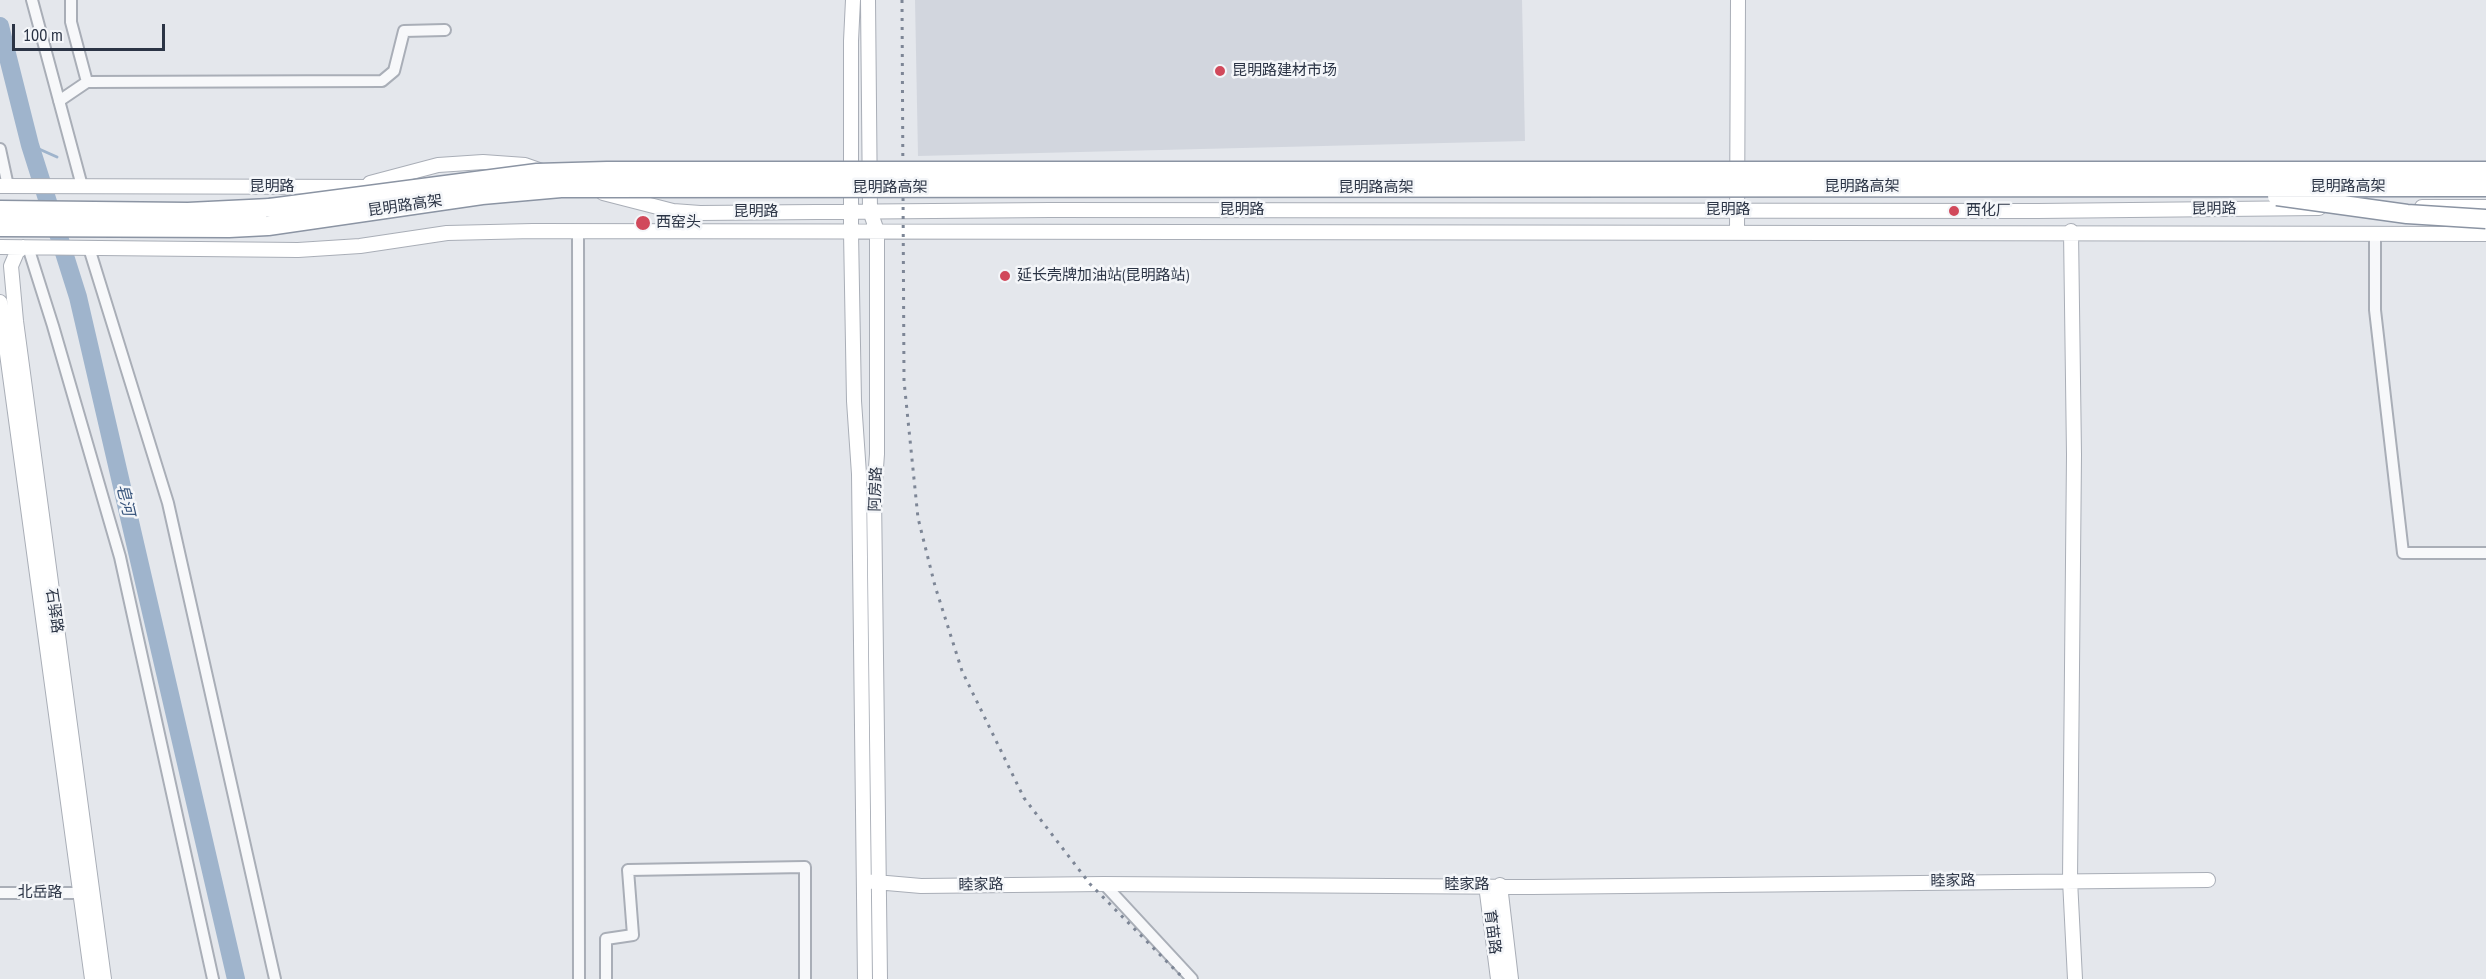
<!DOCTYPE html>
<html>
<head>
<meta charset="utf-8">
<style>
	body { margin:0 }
	#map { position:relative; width:2486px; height:979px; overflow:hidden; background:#e4e7ec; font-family:"PT Sans Narrow",sans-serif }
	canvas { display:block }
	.scale { position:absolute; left:12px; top:24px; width:153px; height:27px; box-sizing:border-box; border:3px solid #2b3445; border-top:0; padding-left:8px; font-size:18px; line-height:21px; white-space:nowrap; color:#2b3445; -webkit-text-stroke:4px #f4f6f9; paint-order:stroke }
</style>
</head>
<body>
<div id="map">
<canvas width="2486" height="979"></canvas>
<div class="scale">100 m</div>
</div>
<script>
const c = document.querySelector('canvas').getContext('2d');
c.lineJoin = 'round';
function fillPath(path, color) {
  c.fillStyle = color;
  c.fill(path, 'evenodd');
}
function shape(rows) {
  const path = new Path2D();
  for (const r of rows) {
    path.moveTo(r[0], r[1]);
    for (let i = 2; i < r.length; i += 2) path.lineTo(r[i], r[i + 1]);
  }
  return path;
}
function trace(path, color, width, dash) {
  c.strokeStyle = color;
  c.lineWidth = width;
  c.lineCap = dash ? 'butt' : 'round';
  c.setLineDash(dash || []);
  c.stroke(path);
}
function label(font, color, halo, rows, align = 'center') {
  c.font = font + ' "PT Sans Narrow","Noto Sans SC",sans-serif';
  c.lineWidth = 5;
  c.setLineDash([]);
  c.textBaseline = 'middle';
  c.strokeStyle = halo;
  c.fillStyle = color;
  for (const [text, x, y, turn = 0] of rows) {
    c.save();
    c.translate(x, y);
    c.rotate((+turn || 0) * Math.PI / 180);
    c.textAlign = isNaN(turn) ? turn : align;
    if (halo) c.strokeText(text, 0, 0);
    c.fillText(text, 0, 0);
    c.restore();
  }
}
fillPath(shape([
	[915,0,1522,0,1525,141,918,156]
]), '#d2d6de');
trace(shape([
	[30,145,57,157]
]), '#9fb4cc', 3);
trace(shape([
	[0,26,30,145,78,297,236,979]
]), '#9fb4cc', 18);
const street = shape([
	[32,0,82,186],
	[71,0,71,22,87,82,382,81,394,71,404,31,445,30],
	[59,101,87,82],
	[0,149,8,186],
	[578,232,579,979],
	[2375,234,2375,310,2403,553,2486,553],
	[28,247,53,326,120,557,213,979],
	[89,248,168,503,275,979],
	[1104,884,1192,979],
	[0,893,80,893],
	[606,979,606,939,633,935,628,870,805,867,805,979]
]);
const secondary = shape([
	[853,0,851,41,851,232,854,401,859,474,865,979],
	[868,0,870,211,877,231,877,454,874,495,880,979],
	[370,183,438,165,483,162,525,165,542,171],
	[0,186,380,187],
	[603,193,673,211,700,213,1050,210,2037,211,2319,208],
	[2422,207,2486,207],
	[2071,231,2074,455,2070,880,2075,979],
	[1737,232,1738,0],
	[0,247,298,250,360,246,447,233,533,231,2486,234],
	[23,247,17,252,11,266,16,321,104,979],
	[0,302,92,979],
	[864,881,921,886,1104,884,1532,887,2208,880],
	[1486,885,1498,979],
	[1500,885,1511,979]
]);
const highway = shape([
	[0,210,188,212,270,208],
	[0,227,229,228,268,226]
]);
trace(street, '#a9aeb7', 14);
trace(secondary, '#a9aeb7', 16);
trace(highway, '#8b94a3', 21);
trace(street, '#f7f8fa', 10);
trace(secondary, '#fff', 14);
trace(highway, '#fff', 18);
trace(shape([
	[902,0,904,381,918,518,935,586,962,671,1024,798,1090,884,1184,979]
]), '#7d8696', 3, [3, 6]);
const highwayBridge = shape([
	[2277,196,2407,214,2486,219],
	[270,208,537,173,607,171,2486,171],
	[268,226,482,195,561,188,2486,187]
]);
trace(highwayBridge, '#8b94a3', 21, []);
trace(highwayBridge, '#fff', 18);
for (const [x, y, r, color] of [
	[1220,71,6,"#d1495b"],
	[1954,211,6,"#d1495b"],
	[643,223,8,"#d1495b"],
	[1005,276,6,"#d1495b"]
]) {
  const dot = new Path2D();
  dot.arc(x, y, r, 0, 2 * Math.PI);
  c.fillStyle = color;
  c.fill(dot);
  trace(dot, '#f4f6f9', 2);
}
label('15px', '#2b3445', '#f4f6f9', [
	["昆明路建材市场",1232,71],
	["西化厂",1966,211],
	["西窑头",656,223],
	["延长壳牌加油站(昆明路站)",1017,276]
], 'left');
label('15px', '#2b3445', '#f4f6f9', [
	["昆明路",272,187],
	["昆明路高架",1862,187],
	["昆明路高架",2348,187],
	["昆明路高架",890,188],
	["昆明路高架",1376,188],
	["昆明路高架",405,206,-8],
	["昆明路",2214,209,-1],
	["昆明路",1242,210],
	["昆明路",1728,210],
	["昆明路",756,212],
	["阿房路",876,489,-88],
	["石驿路",54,611,82],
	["睦家路",1953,881,-1],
	["睦家路",981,885,-1],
	["睦家路",1467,885],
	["北岳路",40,893],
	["育苗路",1492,932,83]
]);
label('italic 16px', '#34527a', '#f4f6f9', [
	["皂河",125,500,77]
]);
</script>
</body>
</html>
